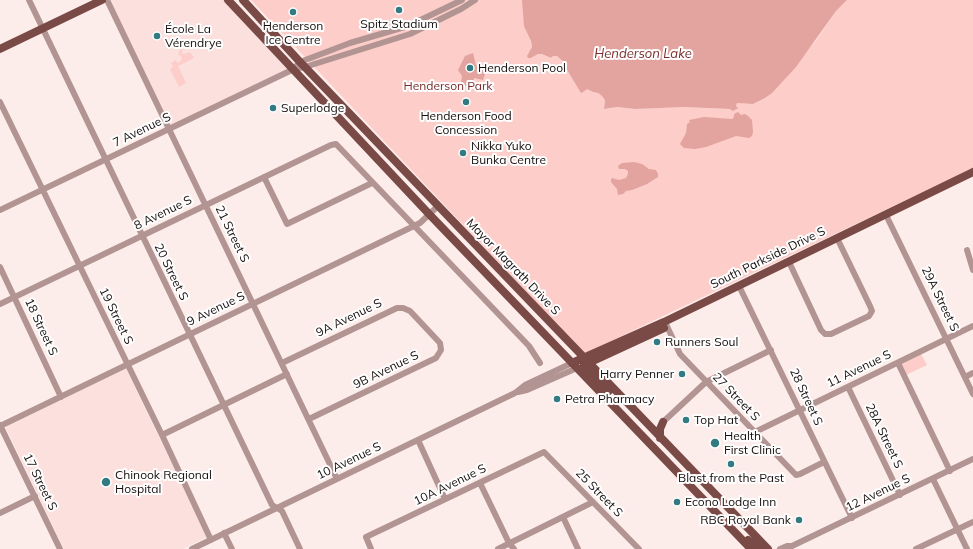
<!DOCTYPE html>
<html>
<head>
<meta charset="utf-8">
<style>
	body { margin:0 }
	canvas { display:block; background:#fcedeb }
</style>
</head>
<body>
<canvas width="973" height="549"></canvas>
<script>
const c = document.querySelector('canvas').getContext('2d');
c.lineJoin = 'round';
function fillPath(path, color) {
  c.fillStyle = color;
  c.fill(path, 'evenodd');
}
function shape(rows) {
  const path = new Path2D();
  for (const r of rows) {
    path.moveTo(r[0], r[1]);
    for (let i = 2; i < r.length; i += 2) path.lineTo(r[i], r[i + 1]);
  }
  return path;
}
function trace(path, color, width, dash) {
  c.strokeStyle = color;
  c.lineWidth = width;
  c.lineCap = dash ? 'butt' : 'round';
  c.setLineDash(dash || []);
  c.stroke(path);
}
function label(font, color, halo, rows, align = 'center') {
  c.font = font + ' Mulish,sans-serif';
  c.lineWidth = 4;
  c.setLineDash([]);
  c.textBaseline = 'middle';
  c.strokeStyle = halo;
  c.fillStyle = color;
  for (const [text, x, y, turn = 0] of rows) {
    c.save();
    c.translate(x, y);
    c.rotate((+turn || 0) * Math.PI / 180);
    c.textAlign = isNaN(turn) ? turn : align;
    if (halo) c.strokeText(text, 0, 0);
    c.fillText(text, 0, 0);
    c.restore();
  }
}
fillPath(shape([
	[107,0,228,0,294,69,169,129],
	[126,369,207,537,183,549,64,549,5,426]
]), '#fbe0dd');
fillPath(shape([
	[251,0,522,0,532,47,530,52,528,54,531,58,538,54,542,54,551,58,553,56,557,56,566,64,585,90,587,89,593,92,598,93,602,96,605,100,604,108,607,109,618,107,635,109,684,107,730,109,736,106,737,103,753,104,765,98,782,82,817,39,836,11,847,0,973,0,973,168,588,352,583,352],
	[181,49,183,50,181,53,184,54,190,52,194,58,178,66,186,83,179,87,170,69,173,67,171,63,176,60,177,63,182,60,181,56,178,55,180,50],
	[920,352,927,365,904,376,898,363]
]), '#fdcdc9');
fillPath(shape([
	[522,0,847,0,836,11,796,67,772,93,765,98,753,104,737,103,736,106,738,108,733,111,730,109,684,107,635,109,618,107,604,109,605,100,602,96,598,93,593,92,587,89,583,92,581,93,566,68,566,64,557,56,553,56,551,58,542,54,538,54,531,58,528,58,527,56,532,47,531,41,524,26],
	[473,53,476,65,486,71,483,80,474,78,473,84,467,86,463,85,461,82,462,76,458,70,465,56],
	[738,112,741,115,745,114,748,116,752,120,753,132,752,136,749,138,736,136,706,147,695,149,684,148,680,144,686,133,687,124,690,122,689,120,704,117,732,119,734,117,734,114],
	[634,162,642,164,649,169,656,170,658,174,658,177,647,184,632,190,626,191,623,194,618,195,617,189,611,182,611,180,612,178,619,180,626,178,628,174,628,171,625,169,619,169,618,166,622,163]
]), '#e3a39e');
trace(shape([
	[29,0,272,505,282,511,300,549],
	[107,0,337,479],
	[297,65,300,62,350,43,408,26,462,0],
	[0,102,162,435,211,540],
	[264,177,287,224,372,183],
	[0,210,294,69,305,67,410,34,461,9,475,0],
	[886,215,973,394],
	[967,250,973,270],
	[789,262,821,330,825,334,831,334,869,316,872,311,870,306,837,238],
	[0,267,61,397],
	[739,286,852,518],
	[0,304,331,145,336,144,529,346,540,363],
	[665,322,680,354,796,475,800,474,824,462],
	[282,363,397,308,403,308,410,311,440,343,441,350,436,358,309,419],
	[898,363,950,471],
	[965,377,973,373],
	[848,387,900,495],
	[518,392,527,390,577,368],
	[663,422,706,382,771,350],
	[0,425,60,549],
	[0,426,414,226,420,223,438,206],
	[755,432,973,326],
	[162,435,287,374],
	[418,440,445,499],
	[933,479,967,549],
	[480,483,509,543,514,549],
	[0,513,35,496],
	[563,517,578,549],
	[224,533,232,549],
	[192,549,515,393,525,385,572,363],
	[371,549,366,537,544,452,639,549],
	[498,549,593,502],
	[780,549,787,546,792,546,973,459],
	[916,549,973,522]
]), '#b29593', 6);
trace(shape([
	[228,0,429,214,751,549],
	[243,0,300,62,768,549],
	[0,49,102,0],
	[572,363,664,322,973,172],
	[584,365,664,328],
	[586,371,609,391],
	[660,438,660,429,663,422],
	[748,540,758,549]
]), '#7a4a47', 8);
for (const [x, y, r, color] of [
	[399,10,4,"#337b82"],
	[293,12,4,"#337b82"],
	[157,36,4,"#337b82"],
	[470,68,4,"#337b82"],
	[466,102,4,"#337b82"],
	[273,108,4,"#337b82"],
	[463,153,4,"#337b82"],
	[657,342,4,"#337b82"],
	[682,374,4,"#337b82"],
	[557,399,4,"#337b82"],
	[686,420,4,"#337b82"],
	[715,443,5,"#337b82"],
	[731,464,4,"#337b82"],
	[106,482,5,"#337b82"],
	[677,502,4,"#337b82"],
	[799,520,4,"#337b82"]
]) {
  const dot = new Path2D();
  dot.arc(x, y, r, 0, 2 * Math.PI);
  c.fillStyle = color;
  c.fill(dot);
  trace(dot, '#fefefe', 1.5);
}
label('12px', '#160e0d', '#fefefe', [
	["Spitz Stadium",399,24,"center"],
	["Henderson",293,26,"center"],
	["Ice Centre",293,40,"center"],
	["École La",165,29],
	["Vérendrye",165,43],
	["Henderson Pool",478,68],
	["Superlodge",281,108],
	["Henderson Food",466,116,"center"],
	["Concession",466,130,"center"],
	["Nikka Yuko",471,146],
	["Bunka Centre",471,160],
	["Runners Soul",665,342],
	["Harry Penner",674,374,"right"],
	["Petra Pharmacy",565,399],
	["Top Hat",694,420],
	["Health",724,436],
	["First Clinic",724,450],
	["Chinook Regional",115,475],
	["Hospital",115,489],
	["Blast from the Past",731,478,"center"],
	["Econo Lodge Inn",685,502],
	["RBC Royal Bank",791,520,"right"]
], 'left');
label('12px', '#792d2c', '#fefefe', [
	["Henderson Park",448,86]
]);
label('12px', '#160e0d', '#fefefe', [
	["7 Avenue S",142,130,-26],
	["8 Avenue S",163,213,-26],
	["21 Street S",232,234,64],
	["South Parkside Drive S",768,258,-26],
	["Mayor Magrath Drive S",513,267,46],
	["20 Street S",171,272,64],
	["29A Street S",940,299,64],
	["9 Avenue S",216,309,-26],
	["19 Street S",116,316,64],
	["9A Avenue S",349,318,-26],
	["18 Street S",41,327,65],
	["11 Avenue S",859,369,-26],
	["9B Avenue S",386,370,-26],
	["27 Street S",736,397,46],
	["28 Street S",806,397,65],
	["28A Street S",884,436,64],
	["10 Avenue S",349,461,-26],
	["17 Street S",40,482,64],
	["10A Avenue S",450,485,-26],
	["25 Street S",599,493,46],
	["12 Avenue S",878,493,-26]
]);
label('italic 13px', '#7a2e2d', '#fefefe', [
	["Henderson Lake",643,54]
]);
</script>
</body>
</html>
